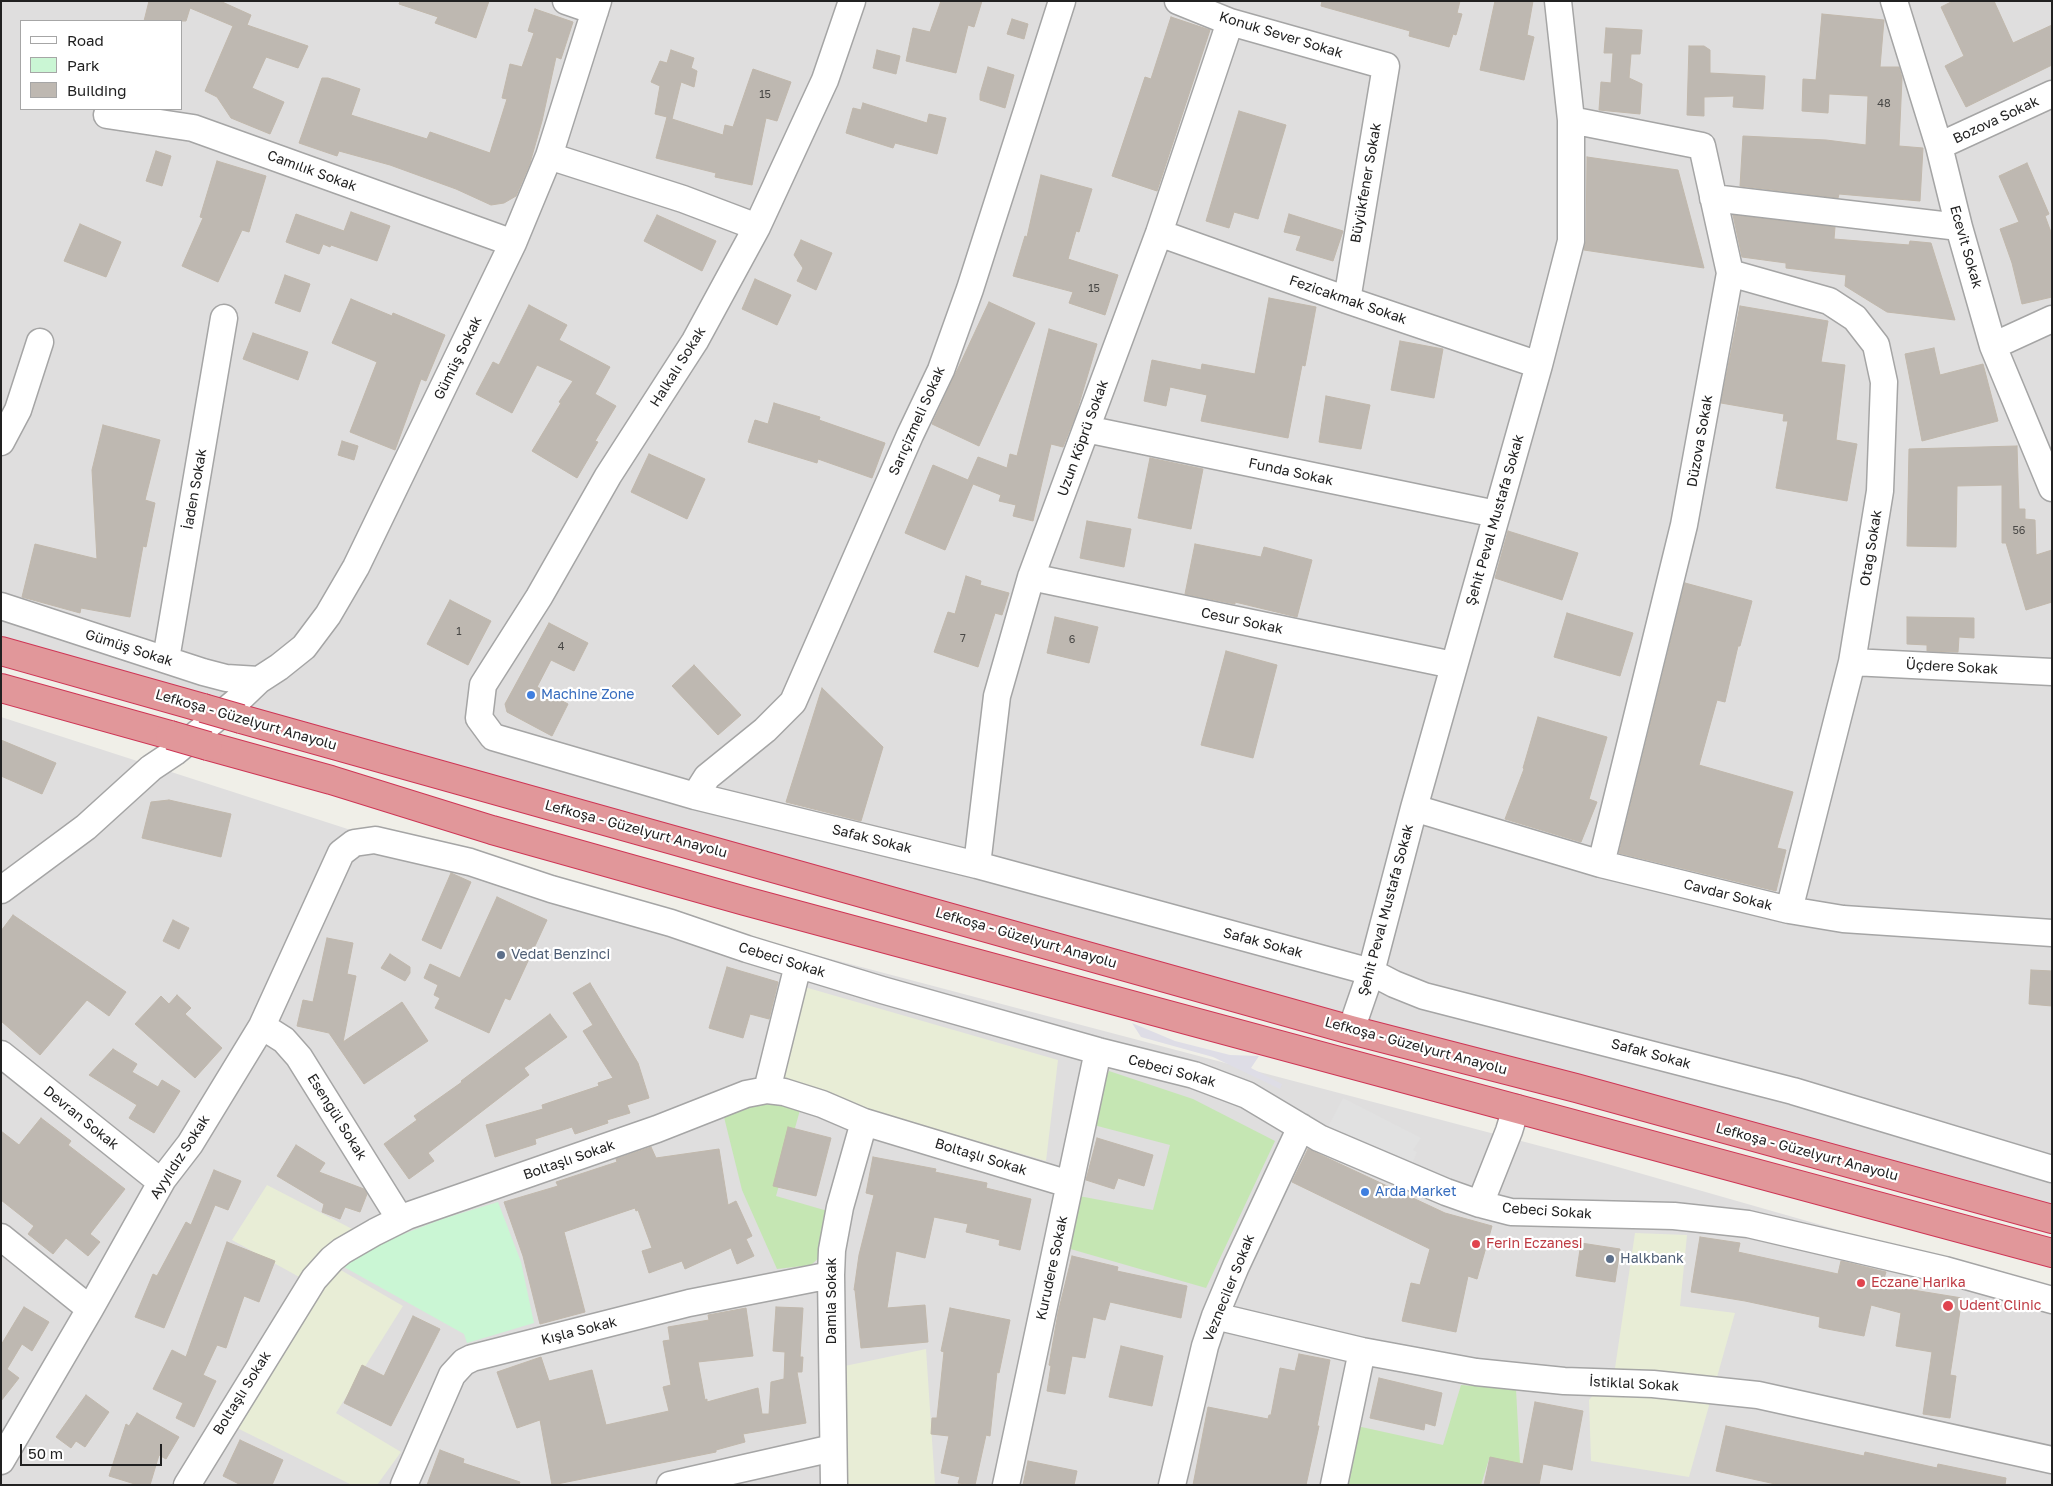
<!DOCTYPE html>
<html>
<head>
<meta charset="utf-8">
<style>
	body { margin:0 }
	#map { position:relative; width:2053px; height:1486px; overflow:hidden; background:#f0efe8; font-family:"Golos Text",sans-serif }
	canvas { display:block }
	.frame { position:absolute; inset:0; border:2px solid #212121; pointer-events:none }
	.legend { position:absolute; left:20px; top:20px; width:162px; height:90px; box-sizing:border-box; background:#fff; border:1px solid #a6a6a6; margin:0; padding:6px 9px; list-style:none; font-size:15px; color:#212121 }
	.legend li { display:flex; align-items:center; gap:10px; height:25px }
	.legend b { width:25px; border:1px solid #a6a6a6 }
	.scale { position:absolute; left:20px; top:1444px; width:142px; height:22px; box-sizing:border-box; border:2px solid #212121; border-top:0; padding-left:6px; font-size:15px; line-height:18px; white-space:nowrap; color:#212121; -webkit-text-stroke:4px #fff; paint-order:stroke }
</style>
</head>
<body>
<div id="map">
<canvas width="2053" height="1486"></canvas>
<div class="frame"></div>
<ul class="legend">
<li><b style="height:6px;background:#fff"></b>Road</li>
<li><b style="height:14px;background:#caf6d4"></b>Park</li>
<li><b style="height:14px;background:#beb8b1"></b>Building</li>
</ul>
<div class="scale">50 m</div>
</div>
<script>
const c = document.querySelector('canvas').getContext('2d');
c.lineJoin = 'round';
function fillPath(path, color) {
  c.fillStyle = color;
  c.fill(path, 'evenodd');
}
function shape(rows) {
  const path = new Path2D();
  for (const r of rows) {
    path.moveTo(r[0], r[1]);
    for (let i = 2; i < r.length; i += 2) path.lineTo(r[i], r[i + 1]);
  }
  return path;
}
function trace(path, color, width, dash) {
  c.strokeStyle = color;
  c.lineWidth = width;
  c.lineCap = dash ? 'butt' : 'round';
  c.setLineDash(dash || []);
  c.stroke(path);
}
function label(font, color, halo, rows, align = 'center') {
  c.font = font + ' "Golos Text",sans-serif';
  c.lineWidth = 4.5;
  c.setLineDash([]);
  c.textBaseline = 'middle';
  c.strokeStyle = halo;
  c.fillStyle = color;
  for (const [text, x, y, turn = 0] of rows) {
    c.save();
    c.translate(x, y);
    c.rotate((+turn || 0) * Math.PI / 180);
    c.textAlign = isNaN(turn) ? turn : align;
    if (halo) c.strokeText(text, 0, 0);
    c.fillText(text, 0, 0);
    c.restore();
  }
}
fillPath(shape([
	[1,1,2052,1,2052,1214,1,643],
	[21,21,181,21,181,109,21,109],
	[1,717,391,843,1597,1161,2052,1291,2052,1485,1,1485]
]), '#dfdede');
fillPath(shape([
	[801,986,1058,1060,1046,1161,763,1079],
	[267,1185,358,1232,339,1269,403,1306,336,1413,401,1452,377,1485,352,1485,237,1428,312,1284,232,1240],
	[1635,1233,1687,1235,1680,1306,1735,1313,1689,1477,1591,1461,1589,1400,1615,1368],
	[926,1349,935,1485,844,1485,840,1367]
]), '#e8edd6');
fillPath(shape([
	[1109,1071,1193,1099,1275,1141,1206,1288,1067,1248,1079,1196,1153,1210,1170,1145,1086,1123],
	[764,1100,800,1110,776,1196,831,1212,823,1254,811,1265,777,1269,742,1190,723,1113],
	[1461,1385,1516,1389,1520,1464,1489,1459,1481,1485,1345,1485,1357,1426,1443,1445]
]), '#c5e6b3');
fillPath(shape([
	[498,1202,521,1262,534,1323,467,1343,464,1334,344,1267,378,1244,442,1219]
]), '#caf6d4');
fillPath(shape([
	[1343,1098,1421,1138,1413,1150,1417,1152,1411,1166,1328,1127]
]), '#e1e1e1');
fillPath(shape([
	[1132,1023,1175,1041,1230,1055,1259,1056,1251,1068,1282,1084,1280,1089,1213,1057,1141,1037]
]), '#dedde6');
const building = shape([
	[149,1,220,1,251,15,247,25,308,46,298,68,266,57,252,88,284,102,270,134,231,118,217,97,205,91,233,26,190,8,186,21,144,21,149,1],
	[400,1,489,1,476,38,435,23,438,17,399,4,400,1],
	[941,1,982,1,974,27,968,25,956,73,906,61,913,28,930,32,941,1],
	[1322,1,1460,1,1457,13,1462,14,1456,35,1453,34,1449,47,1409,36,1410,31,1321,6,1322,1],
	[1495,1,1533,1,1527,35,1534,37,1524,80,1480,70,1495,1],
	[1953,1,1994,1,2013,43,2052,25,2052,65,1966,107,1945,66,1964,56,1941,7,1953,1],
	[535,9,573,22,561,59,556,57,542,121,530,163,516,196,504,203,491,205,456,189,390,165,339,151,337,156,299,143,322,78,328,78,360,89,351,115,427,139,430,132,490,153,507,99,502,98,510,64,522,67,534,33,528,31,535,9],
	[1822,14,1884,20,1880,67,1899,67,1902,78,1899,146,1923,148,1920,201,1839,194,1838,198,1740,186,1743,136,1826,140,1866,145,1868,96,1829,94,1828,113,1802,111,1803,79,1816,80,1822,14],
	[1171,17,1210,30,1157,191,1112,176,1145,77,1151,79,1171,17],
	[1012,19,1028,24,1024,39,1007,34,1012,19],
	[1606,28,1642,30,1640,54,1631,54,1629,78,1642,84,1640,114,1599,110,1601,82,1611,83,1613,53,1604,53,1606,28],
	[1689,46,1704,46,1710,50,1710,73,1765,76,1763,109,1733,107,1734,96,1704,97,1704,116,1687,115,1689,46],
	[671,50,694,58,691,68,697,71,694,87,681,82,672,119,723,135,725,125,733,127,753,69,791,82,777,121,766,118,752,185,715,177,716,173,656,158,667,117,655,114,660,86,651,82,660,61,667,63,671,50],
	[877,50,900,56,896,74,873,68,877,50],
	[988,67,1014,75,1005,108,980,100,980,94,988,67],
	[863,103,927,123,929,114,946,118,937,154,895,143,893,148,846,133,853,108,861,110,863,103],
	[1239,111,1286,125,1258,219,1234,212,1229,228,1206,221,1239,111],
	[156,151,171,156,162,186,146,181,156,151],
	[1587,157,1678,170,1704,268,1584,250,1586,241,1587,157],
	[217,161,266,176,249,232,242,230,218,282,182,266,203,218,200,217,217,161],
	[2027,163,2049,214,2045,216,2052,235,2052,297,2022,304,2012,263,2000,229,2019,222,1999,176,2027,163],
	[1041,175,1092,189,1079,232,1076,231,1068,259,1118,275,1105,315,1069,303,1073,292,1013,276,1025,236,1027,237,1041,175],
	[351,212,390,226,377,261,331,245,330,247,323,244,319,254,286,242,296,214,344,231,351,212],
	[1289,214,1343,231,1333,261,1296,250,1301,236,1284,232,1289,214],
	[657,215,716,241,702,271,644,241,657,215],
	[1733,215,1835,227,1834,239,1909,245,1910,241,1931,243,1955,320,1887,312,1845,286,1846,275,1786,268,1786,263,1742,257,1733,215],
	[80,224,121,242,106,277,64,261,80,224],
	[801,240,832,253,816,290,797,281,803,268,794,255,801,240],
	[285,275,310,284,300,312,275,303,285,275],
	[755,279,791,295,777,325,742,309,755,279],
	[1269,298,1316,307,1305,366,1302,365,1288,438,1201,421,1207,395,1170,387,1166,406,1144,401,1152,360,1201,370,1202,364,1255,374,1269,298],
	[351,299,392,316,393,313,445,335,426,381,421,379,395,450,350,432,377,362,332,343,351,299],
	[989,302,1035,323,979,446,932,424,989,302],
	[529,305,567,325,559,340,610,367,595,394,616,406,595,441,598,442,577,478,532,451,561,403,559,402,573,381,537,365,512,413,476,394,493,362,499,365,529,305],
	[1740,306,1828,321,1821,362,1845,365,1836,440,1857,444,1847,501,1776,488,1788,421,1783,421,1784,414,1721,403,1740,306],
	[1049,329,1097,344,1076,414,1063,447,1051,444,1033,521,1013,516,1016,505,999,501,1001,495,973,484,945,550,905,533,933,465,968,480,978,457,1007,468,1010,454,1017,456,1049,329],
	[253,333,308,352,298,380,243,359,253,333],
	[1400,341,1443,349,1434,398,1391,390,1400,341],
	[1934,348,1940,375,1983,364,1998,421,1922,441,1905,354,1934,348],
	[1326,396,1370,405,1361,449,1319,442,1326,396],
	[774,403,820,417,819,420,885,443,872,478,818,459,817,463,748,442,755,420,768,424,774,403],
	[103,425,160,440,145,500,155,503,146,547,143,546,130,617,81,608,80,613,22,597,35,544,97,559,92,470,103,425],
	[342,441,358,446,354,460,338,455,342,441],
	[2017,446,2019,509,2025,509,2025,519,2035,520,2036,555,2052,550,2052,602,2026,610,2006,543,2002,543,2002,485,1957,486,1956,547,1907,546,1909,449,2017,446],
	[649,454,705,479,687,519,631,492,649,454],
	[1150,458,1203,469,1191,529,1138,518,1150,458],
	[1087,521,1131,529,1124,567,1080,558,1087,521],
	[1508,531,1578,553,1562,600,1495,578,1508,531],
	[1195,544,1261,557,1264,547,1312,560,1297,617,1235,602,1235,604,1185,594,1195,544],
	[966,576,981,581,980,585,1009,593,1002,615,995,613,978,667,934,652,948,612,955,614,966,576],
	[1685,583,1752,601,1740,646,1738,646,1725,702,1717,700,1699,765,1793,792,1777,848,1786,850,1776,891,1619,853,1685,583],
	[450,600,491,621,468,665,427,644,450,600],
	[1567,613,1633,633,1620,676,1554,657,1567,613],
	[1055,617,1098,627,1089,663,1047,653,1055,617],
	[1907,617,1974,618,1974,638,1959,637,1958,652,1927,651,1927,645,1907,644,1907,617],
	[549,623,588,643,574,671,551,660,537,687,568,704,552,736,507,712,505,704,549,623],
	[1226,651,1277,665,1253,758,1201,745,1226,651],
	[694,665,741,715,718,735,672,686,694,665],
	[822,688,883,747,861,821,786,802,822,688],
	[1538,717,1607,737,1589,799,1597,802,1581,842,1505,819,1524,769,1523,768,1538,717],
	[1,740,56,763,42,794,1,776,1,740],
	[169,800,231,814,221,857,142,838,151,802,169,800],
	[451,873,471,882,441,949,422,940,451,873],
	[497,897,547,920,510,1000,505,998,489,1033,435,1008,440,998,434,995,438,985,424,978,430,964,460,978,497,897],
	[13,915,126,992,109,1016,87,1000,40,1055,1,1021,1,931,13,915],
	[173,920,189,928,179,949,163,941,173,920],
	[327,938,353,943,347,974,356,976,343,1042,402,1002,428,1041,364,1084,329,1033,297,1026,303,1000,313,1002,327,938],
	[390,954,410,967,410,973,405,981,381,968,390,954],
	[727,967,778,982,769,1019,750,1014,743,1038,709,1028,727,967],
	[2031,970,2052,971,2052,1006,2029,1004,2031,970],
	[590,983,638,1063,649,1098,627,1105,630,1113,607,1120,608,1123,575,1134,572,1127,535,1139,536,1144,495,1157,486,1125,543,1109,542,1105,599,1086,598,1083,613,1078,583,1031,593,1025,573,993,590,983],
	[177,995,191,1008,185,1014,222,1048,195,1078,135,1024,161,996,169,1004,177,995],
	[550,1014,567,1037,524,1068,529,1075,428,1153,434,1161,409,1179,384,1144,417,1120,414,1116,462,1082,461,1081,550,1014],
	[113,1049,137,1064,132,1072,158,1087,162,1080,180,1091,154,1133,129,1118,137,1105,89,1075,113,1049],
	[41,1118,71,1141,68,1145,125,1189,90,1234,100,1242,88,1256,66,1238,53,1254,28,1234,34,1226,1,1200,1,1131,19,1145,41,1118],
	[788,1127,831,1138,816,1196,773,1186,788,1127],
	[1097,1138,1153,1155,1144,1186,1118,1178,1114,1189,1086,1180,1097,1138],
	[296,1145,325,1163,319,1172,364,1189,367,1194,360,1212,345,1207,340,1219,322,1212,324,1204,277,1176,296,1145],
	[651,1147,656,1158,719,1149,728,1205,736,1201,752,1236,746,1239,754,1256,737,1264,731,1248,685,1269,682,1261,649,1273,642,1251,652,1248,638,1210,636,1211,635,1208,564,1232,585,1312,540,1324,523,1256,504,1202,558,1186,556,1182,617,1162,616,1159,651,1147],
	[1308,1149,1445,1213,1492,1226,1477,1279,1468,1276,1456,1332,1402,1321,1411,1283,1420,1285,1430,1249,1292,1182,1308,1149],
	[873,1157,936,1169,935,1172,987,1183,986,1188,1031,1199,1020,1250,999,1245,1000,1240,966,1232,968,1224,934,1217,925,1258,896,1251,887,1308,925,1305,928,1342,861,1348,855,1290,854,1290,859,1255,874,1195,866,1193,873,1157],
	[214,1170,241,1181,228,1210,215,1205,164,1328,135,1317,153,1274,157,1276,186,1222,191,1225,214,1170],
	[1700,1237,1740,1243,1738,1252,1838,1274,1841,1261,1886,1272,1882,1285,1962,1298,1950,1375,1956,1376,1950,1418,1923,1414,1932,1352,1896,1346,1901,1313,1871,1305,1864,1336,1822,1328,1819,1327,1820,1317,1745,1301,1691,1292,1700,1237],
	[227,1242,275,1261,259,1302,244,1296,226,1348,217,1345,203,1375,216,1381,194,1427,176,1418,183,1403,153,1389,172,1350,186,1357,227,1242],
	[1581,1243,1620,1249,1615,1282,1576,1276,1581,1243],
	[1072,1256,1118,1267,1117,1271,1187,1286,1181,1318,1110,1302,1105,1320,1093,1317,1085,1358,1072,1356,1065,1394,1047,1391,1051,1366,1049,1365,1058,1313,1072,1256],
	[24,1307,49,1322,32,1351,22,1344,7,1369,19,1378,1,1401,1,1345,24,1307],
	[776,1307,803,1308,800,1357,803,1357,802,1372,797,1372,806,1423,743,1434,745,1442,716,1450,716,1452,552,1485,540,1420,517,1428,497,1372,541,1357,549,1381,592,1370,606,1425,669,1411,663,1387,671,1385,663,1341,670,1340,668,1327,709,1320,708,1315,746,1308,753,1356,698,1362,705,1400,707,1399,707,1402,758,1388,762,1414,769,1414,771,1382,784,1379,785,1352,773,1351,776,1307],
	[950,1308,1010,1320,999,1373,997,1372,990,1436,986,1435,975,1485,958,1483,960,1477,941,1473,949,1436,931,1434,932,1418,937,1418,944,1352,941,1351,950,1308],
	[413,1316,440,1329,391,1426,344,1403,362,1365,384,1376,413,1316],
	[1121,1346,1163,1356,1152,1406,1109,1397,1121,1346],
	[1299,1354,1330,1360,1317,1426,1319,1426,1306,1485,1193,1485,1208,1407,1268,1419,1269,1415,1271,1415,1280,1368,1295,1371,1299,1354],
	[1379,1378,1442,1393,1435,1426,1425,1423,1424,1430,1370,1418,1379,1378],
	[86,1395,109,1412,85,1447,76,1441,71,1448,56,1437,86,1395],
	[1535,1402,1583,1411,1572,1470,1543,1464,1539,1485,1484,1485,1490,1457,1523,1464,1535,1402],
	[137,1413,179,1437,166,1459,159,1455,150,1485,138,1485,109,1476,126,1424,129,1426,137,1413],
	[1726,1426,1864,1456,1865,1452,1937,1468,1938,1464,2006,1478,2005,1485,1780,1485,1716,1471,1726,1426],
	[240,1440,283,1460,272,1485,241,1485,223,1476,240,1440],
	[440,1450,464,1459,463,1463,520,1482,519,1485,427,1485,440,1450],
	[1028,1461,1077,1471,1074,1485,1023,1485,1028,1461]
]);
fillPath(building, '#beb8b1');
trace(building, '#c1b8ac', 1);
const minor = shape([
	[566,1,595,11],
	[852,1,825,80,757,227,695,341,608,476,539,597,483,685,479,718,493,737,695,796,977,865,1371,972,1394,984,1424,996,1793,1091,2052,1169],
	[1178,1,1230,22,1386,66,1347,300],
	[1894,1,1939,146,1959,227,1993,346,2052,488],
	[107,115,193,128,513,243],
	[1571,120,1702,146,1730,273,1684,525,1601,864],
	[1939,146,2052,94],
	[549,156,683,199,757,227],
	[1713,198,1959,227],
	[1159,233,1347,300,1539,365],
	[1730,273,1829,301,1855,318,1876,345,1884,382,1880,491,1852,662,1789,910],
	[1993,346,2052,319],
	[1086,429,1496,514],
	[1,442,18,410,40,342],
	[1031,577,1453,665],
	[1,606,203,672,226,678,259,680],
	[166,659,224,318],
	[1852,662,2052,672],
	[695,796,707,777,765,730,793,702,910,435,941,370,970,289,1062,1],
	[1414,808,1601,864,1789,910,1843,919,2052,933],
	[977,865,997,696,1031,577,1159,233,1230,22],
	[1,890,86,827,151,768,175,752,236,702,259,680,279,667,304,647,328,615,356,567,513,243,549,156,598,1],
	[262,1026,284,1040,299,1057,400,1219],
	[1351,1030,1371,972,1414,808,1539,365,1571,241,1571,120,1558,1],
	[1,1054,161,1182],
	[767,1090,798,965],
	[1480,1204,1509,1131,1516,1108],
	[1,1237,90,1309],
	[1215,1316,1362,1351,1476,1372,1564,1381,1653,1384,1758,1395,2052,1460],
	[1,1461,90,1309,163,1179,190,1144,262,1026,341,853,354,843,375,840,470,862,551,889,671,923,747,949,882,990,1098,1051,1194,1075,1247,1095,1319,1138,1446,1192,1480,1204,1511,1212,1674,1216,1748,1224,1945,1270,2052,1300],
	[187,1485,314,1279,332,1259,342,1251,375,1232,407,1216,657,1129,746,1094,767,1090,784,1092,822,1104,864,1122,1069,1184],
	[404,1485,452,1375,464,1362,472,1358,689,1303,831,1275],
	[670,1485,833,1448],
	[834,1485,831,1275,832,1250,840,1207,864,1122],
	[1006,1485,1098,1051],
	[1172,1485,1205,1346,1215,1316,1236,1266,1301,1127],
	[1334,1485,1362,1351]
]);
const highway = shape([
	[1,651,203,708],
	[1,688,170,735],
	[241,719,1351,1030,1576,1088,2052,1219],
	[208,746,331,780,492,830,745,901,2052,1253]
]);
trace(minor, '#a5a5a5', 29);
trace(highway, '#ce3655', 30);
trace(minor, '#fff', 26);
trace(highway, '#e1979a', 28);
const highwayBridge = shape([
	[203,708,241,719],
	[170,735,208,746]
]);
trace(highwayBridge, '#ce3655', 30, []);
trace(highwayBridge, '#e1979a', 28);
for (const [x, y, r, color] of [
	[531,695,5,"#3f7fe0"],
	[501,955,5,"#5c6f8a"],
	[1365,1192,5,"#3f7fe0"],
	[1476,1244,5,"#e0444e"],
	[1610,1259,5,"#5c6f8a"],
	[1861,1283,5,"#e0444e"],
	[1948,1306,6,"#e0444e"]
]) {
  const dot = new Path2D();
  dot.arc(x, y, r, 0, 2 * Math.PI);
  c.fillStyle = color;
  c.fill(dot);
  trace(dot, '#fff', 2);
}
label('11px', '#484745', null, [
	["15",765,95],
	["48",1884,104],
	["15",1094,289],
	["56",2019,531],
	["1",459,632],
	["7",963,639],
	["6",1072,640],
	["4",561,647]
]);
label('14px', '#212121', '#fff', [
	["Konuk Sever Sokak",1281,35,17],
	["Bozova Sokak",1996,120,-25],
	["Camılık Sokak",312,171,20],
	["Büyükfener Sokak",1366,183,-80],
	["Ecevit Sokak",1966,247,74],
	["Fezicakmak Sokak",1348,300,19],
	["Gümüş Sokak",458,358,-64],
	["Halkalı Sokak",678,367,-58],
	["Sarıçizmeli Sokak",917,421,-66],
	["Uzun Köprü Sokak",1083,438,-70],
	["Düzova Sokak",1700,441,-80],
	["Funda Sokak",1291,472,12],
	["İaden Sokak",195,489,-80],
	["Şehit Peval Mustafa Sokak",1495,520,-74],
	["Otağ Sokak",1871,548,-81],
	["Cesur Sokak",1242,621,12],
	["Gümüş Sokak",129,648,18],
	["Üçdere Sokak",1952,667,3],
	["Lefkoşa - Güzelyurt Anayolu",246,720,16],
	["Lefkoşa - Güzelyurt Anayolu",636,829,15],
	["Safak Sokak",872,839,14],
	["Cavdar Sokak",1728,895,14],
	["Şehit Peval Mustafa Sokak",1386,910,-75],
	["Lefkoşa - Güzelyurt Anayolu",1026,938,16],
	["Safak Sokak",1263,943,15],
	["Cebeci Sokak",782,960,17],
	["Lefkoşa - Güzelyurt Anayolu",1416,1046,15],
	["Safak Sokak",1651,1054,15],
	["Cebeci Sokak",1172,1071,15],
	["Esengül Sokak",337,1117,58],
	["Devran Sokak",81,1118,39],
	["Lefkoşa - Güzelyurt Anayolu",1807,1152,15],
	["Ayyıldız Sokak",180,1157,-57],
	["Boltaşlı Sokak",981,1157,17],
	["Boltaşlı Sokak",569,1160,-19],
	["Cebeci Sokak",1547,1211,4],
	["Kurudere Sokak",1052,1268,-78],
	["Vezneciler Sokak",1229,1288,-68],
	["Damla Sokak",832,1301,-90],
	["Kışla Sokak",579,1331,-14],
	["İstiklal Sokak",1634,1384,3],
	["Boltaşlı Sokak",242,1393,-58]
]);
label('14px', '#366cbe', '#fff', [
	["Machine Zone",541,695],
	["Arda Market",1375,1192]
], 'left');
label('14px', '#4e5e75', '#fff', [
	["Vedat Benzinci",511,955],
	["Halkbank",1620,1259]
], 'left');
label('14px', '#be3a42', '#fff', [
	["Ferin Eczanesi",1486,1244],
	["Eczane Harika",1871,1283],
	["Udent Clinic",1959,1306]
], 'left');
</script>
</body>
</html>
